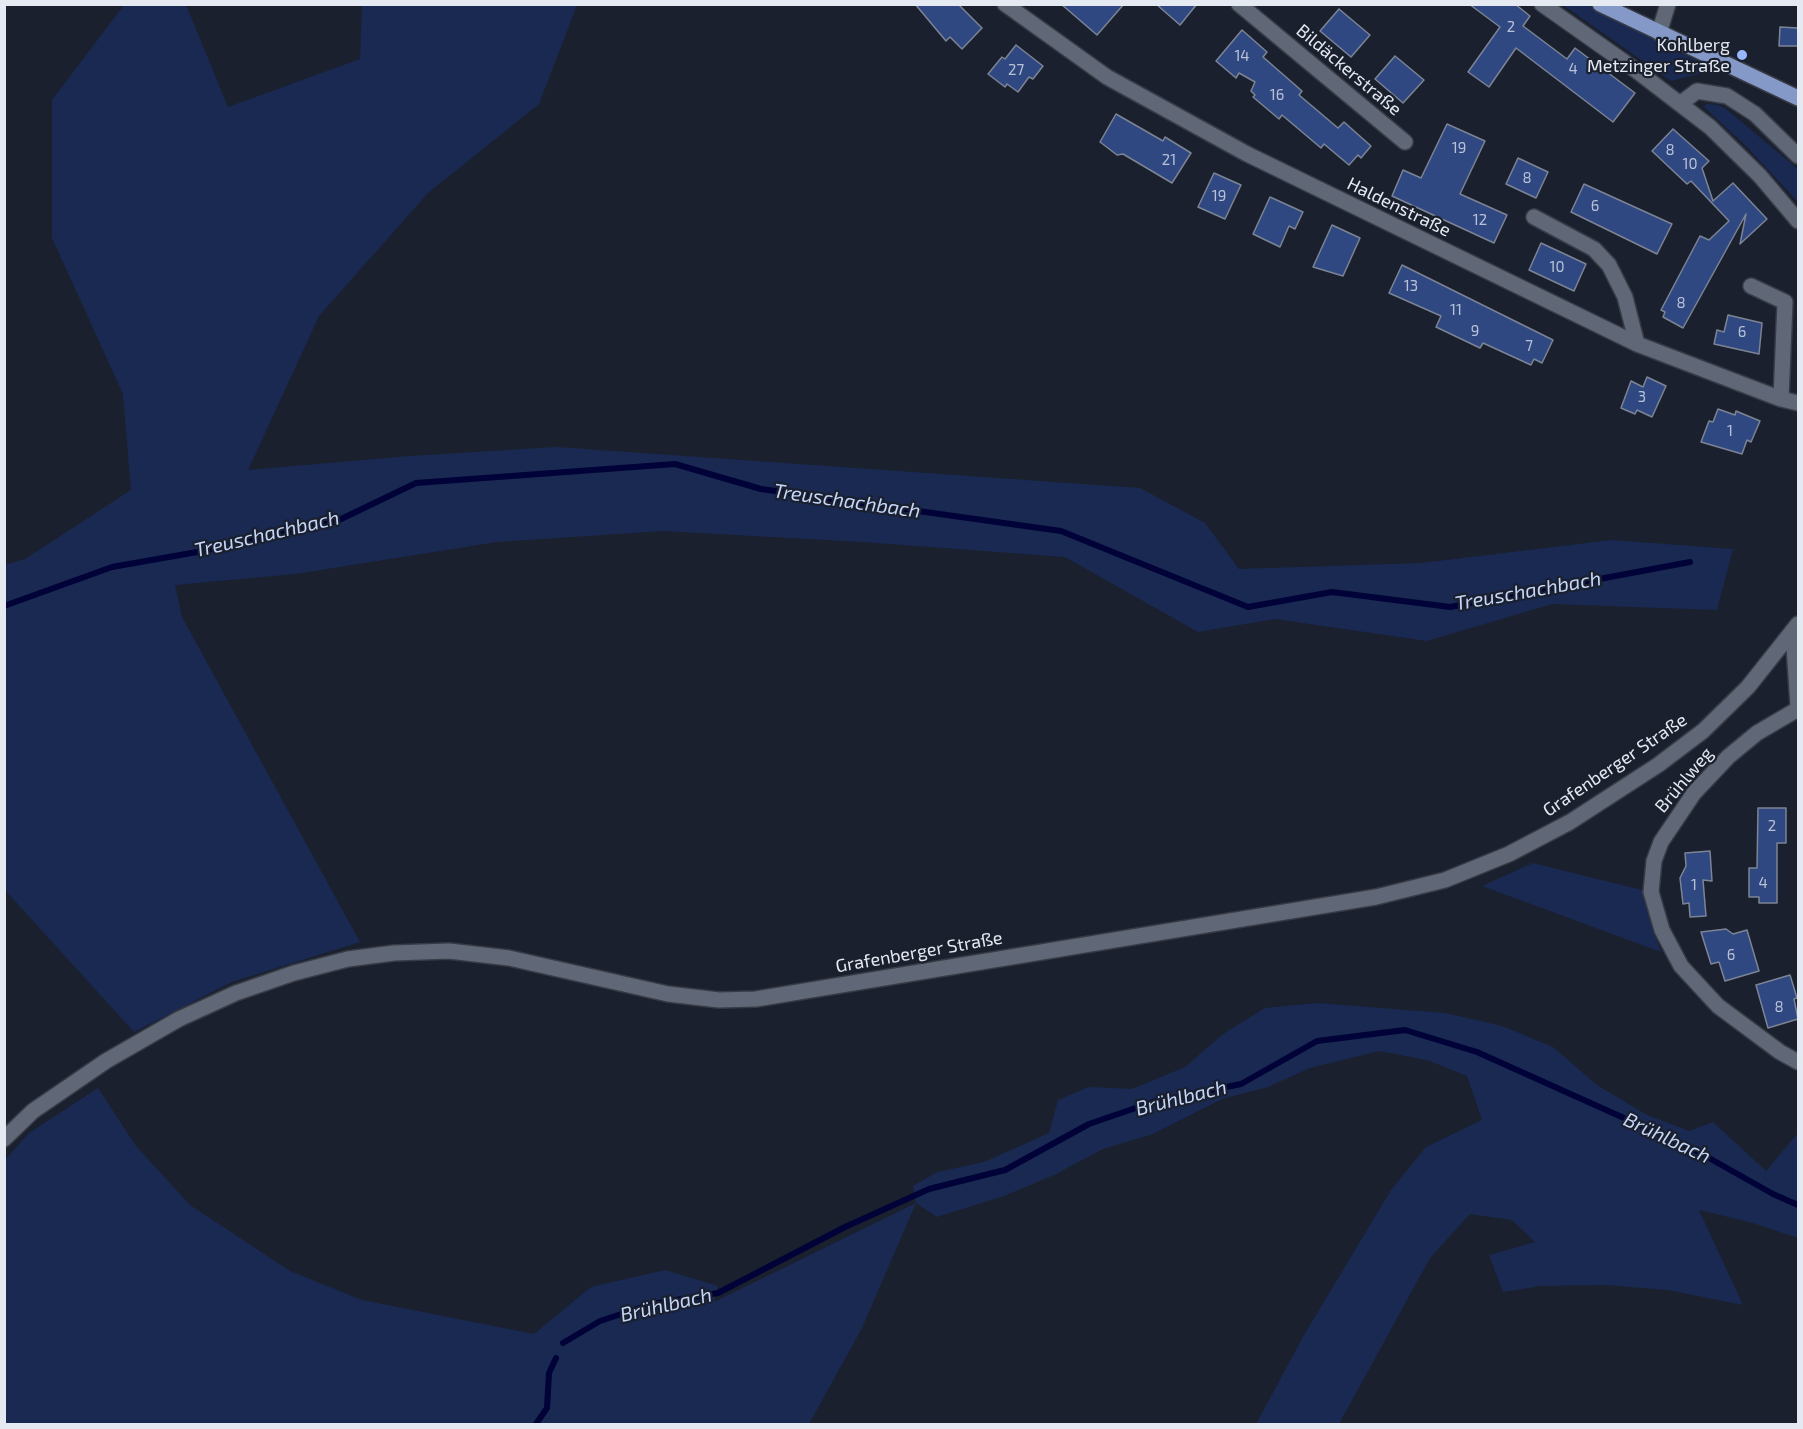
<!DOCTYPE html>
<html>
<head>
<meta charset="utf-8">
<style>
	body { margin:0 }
	#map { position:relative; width:1803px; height:1429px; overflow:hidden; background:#1a202d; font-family:"Exo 2",sans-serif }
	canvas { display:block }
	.frame { position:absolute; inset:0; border:6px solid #e5e9f2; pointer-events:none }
</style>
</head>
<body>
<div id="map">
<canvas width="1803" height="1429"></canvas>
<div class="frame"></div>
</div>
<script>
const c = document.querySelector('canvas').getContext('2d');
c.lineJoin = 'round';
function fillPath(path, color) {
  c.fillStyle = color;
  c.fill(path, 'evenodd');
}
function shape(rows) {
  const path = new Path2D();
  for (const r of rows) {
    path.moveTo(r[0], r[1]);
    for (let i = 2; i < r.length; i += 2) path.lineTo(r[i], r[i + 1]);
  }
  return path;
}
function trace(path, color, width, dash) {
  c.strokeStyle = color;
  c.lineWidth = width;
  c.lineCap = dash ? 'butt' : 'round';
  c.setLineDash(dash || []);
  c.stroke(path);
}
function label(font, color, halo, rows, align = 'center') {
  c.font = font + ' "Exo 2",sans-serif';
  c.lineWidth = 4.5;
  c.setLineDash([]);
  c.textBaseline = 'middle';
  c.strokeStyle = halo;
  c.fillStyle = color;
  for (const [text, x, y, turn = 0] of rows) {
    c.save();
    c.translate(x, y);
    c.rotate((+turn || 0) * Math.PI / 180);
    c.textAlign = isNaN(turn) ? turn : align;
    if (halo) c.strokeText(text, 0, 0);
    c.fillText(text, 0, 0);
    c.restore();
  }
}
fillPath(shape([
	[124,5,186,5,228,107,360,59,362,5,577,5,539,104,428,193,319,316,248,470,410,456,557,447,1140,488,1205,523,1239,569,1422,563,1611,540,1733,549,1717,610,1552,604,1427,641,1275,619,1198,632,1065,557,863,542,663,531,497,542,295,574,175,585,182,617,360,942,232,982,134,1032,4,889,5,565,25,559,131,490,123,394,52,238,52,100],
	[1563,5,1587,5,1709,67,1706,72,1671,81],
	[1706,104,1719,105,1726,109,1798,169,1798,202,1746,146,1704,107],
	[1533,863,1646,891,1651,924,1661,952,1482,886],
	[1317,1003,1445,1013,1502,1026,1553,1047,1597,1085,1647,1115,1689,1131,1713,1122,1766,1171,1798,1133,1798,1238,1753,1223,1699,1210,1743,1305,1668,1290,1605,1285,1541,1286,1503,1292,1489,1255,1535,1242,1512,1220,1470,1214,1430,1258,1339,1424,1256,1424,1304,1335,1391,1190,1426,1147,1482,1120,1467,1076,1427,1060,1379,1051,1310,1068,1268,1087,1222,1099,1153,1134,1103,1149,1054,1175,1004,1196,937,1217,916,1203,862,1328,809,1424,5,1424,5,1160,29,1133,98,1088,136,1146,190,1205,290,1271,362,1300,534,1334,591,1287,665,1270,718,1286,714,1302,916,1203,913,1186,937,1172,984,1162,1049,1133,1058,1100,1089,1087,1132,1089,1185,1067,1223,1034,1265,1008]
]), '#192952');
trace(shape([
	[4,606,112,567,203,551,337,521,416,483,675,464,761,489,1061,531,1248,607,1332,592,1450,607,1690,562],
	[563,1343,600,1321,652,1304,718,1293,845,1227,929,1189,1005,1170,1089,1124,1153,1102,1241,1084,1317,1041,1405,1030,1477,1052,1693,1149,1773,1194,1798,1205],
	[536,1424,547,1408,549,1373,556,1358]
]), '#010238', 6);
const building = shape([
	[915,4,958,4,982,28,962,49,950,37,946,41,915,4],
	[1061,4,1124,4,1097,35,1061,4],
	[1156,4,1197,4,1180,25,1156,4],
	[1469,4,1515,4,1530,16,1523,26,1567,59,1575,48,1635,93,1613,122,1516,48,1489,87,1468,72,1500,27,1469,4],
	[1339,9,1370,35,1351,57,1320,31,1339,9],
	[1780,27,1798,28,1798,46,1779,46,1780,27],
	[1242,30,1267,52,1263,57,1302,91,1299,95,1338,128,1344,122,1371,146,1361,158,1358,155,1349,165,1324,144,1321,148,1282,115,1279,119,1253,97,1255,95,1251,91,1255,82,1239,73,1236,78,1216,61,1242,30],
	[1016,45,1043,66,1033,79,1029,77,1018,92,1007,84,1005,87,988,74,1002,57,1005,59,1016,45],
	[1395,56,1424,80,1403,103,1375,79,1395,56],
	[1116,114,1163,141,1165,137,1191,153,1172,183,1123,154,1117,155,1100,142,1116,114],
	[1447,124,1485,141,1460,194,1507,215,1494,243,1392,196,1403,170,1421,178,1447,124],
	[1673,129,1709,161,1702,168,1713,201,1733,183,1767,219,1740,244,1746,214,1683,328,1663,317,1665,312,1661,310,1700,236,1709,240,1729,221,1691,181,1687,184,1652,151,1673,129],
	[1518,158,1548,172,1536,198,1506,184,1518,158],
	[1214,173,1241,185,1225,219,1198,207,1214,173],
	[1584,184,1672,224,1657,254,1571,212,1584,184],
	[1270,197,1303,212,1295,229,1289,226,1280,247,1253,234,1270,197],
	[1332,225,1360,238,1343,276,1313,267,1332,225],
	[1541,243,1586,264,1574,291,1529,270,1541,243],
	[1402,265,1553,340,1542,363,1534,359,1531,365,1483,343,1480,348,1436,327,1441,316,1389,293,1402,265],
	[1728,315,1762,323,1759,354,1714,344,1717,330,1724,332,1728,315],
	[1647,377,1666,386,1652,417,1637,410,1635,414,1621,408,1631,381,1643,387,1647,377],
	[1718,409,1735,415,1736,411,1760,421,1751,442,1747,440,1742,454,1701,442,1709,421,1713,422,1718,409],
	[1758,808,1786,808,1786,843,1777,843,1777,903,1759,903,1759,897,1749,897,1749,868,1757,868,1758,808],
	[1710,851,1712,881,1703,880,1706,916,1690,917,1689,903,1683,904,1680,878,1686,866,1685,853,1710,851],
	[1726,929,1733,934,1747,930,1759,971,1725,981,1719,962,1711,964,1701,932,1726,929],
	[1790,975,1797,998,1794,999,1798,1019,1768,1028,1756,985,1790,975]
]);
fillPath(building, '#304882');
trace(building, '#7c8494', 1.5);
const minor = shape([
	[1005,4,1107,77,1247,154,1637,344,1781,399,1798,403],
	[1239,4,1405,142],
	[1542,4,1637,71,1710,127,1760,176,1798,221],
	[1659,33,1668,4],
	[1680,104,1697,91,1727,96,1755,114,1798,156],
	[1534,217,1594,249,1609,265,1625,297,1637,344],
	[1751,286,1785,302,1781,399],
	[1793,632,1798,706],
	[1798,709,1757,733,1728,757,1694,793,1661,842,1654,861,1651,892,1662,930,1681,966,1718,1006,1780,1052,1798,1062],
	[4,1139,33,1111,106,1061,179,1019,236,993,294,973,348,959,394,953,449,951,509,958,668,994,719,1000,756,999,1376,897,1445,880,1509,854,1570,822,1658,765,1703,731,1748,687,1798,624]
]);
const major = shape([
	[1600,4,1798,98]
]);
trace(minor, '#373b46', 18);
trace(major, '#373b46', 18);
trace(minor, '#606777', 15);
trace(major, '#8499c7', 15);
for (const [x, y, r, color] of [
	[1742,55,6,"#96b6fd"]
]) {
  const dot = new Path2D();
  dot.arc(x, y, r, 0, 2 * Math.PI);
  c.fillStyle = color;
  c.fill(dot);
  trace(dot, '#1a202d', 2);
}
label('15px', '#b8c1d6', null, [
	["2",1511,27],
	["14",1242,56],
	["4",1573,69],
	["27",1016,70],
	["16",1277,95],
	["19",1459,148],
	["8",1670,150],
	["21",1169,160],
	["10",1690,164],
	["8",1527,178],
	["19",1219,196],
	["6",1595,206],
	["12",1480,220],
	["10",1557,267],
	["13",1411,286],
	["8",1681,303],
	["11",1456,310],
	["9",1475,331],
	["6",1742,332],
	["7",1529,346],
	["3",1642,397],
	["1",1730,431],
	["2",1772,826],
	["4",1763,883],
	["1",1694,885],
	["6",1731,955],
	["8",1779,1007]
]);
label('18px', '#e5e9f2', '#1a202d', [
	["Kohlberg",1730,45],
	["Metzinger Straße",1730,66]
], 'right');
label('18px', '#e5e9f2', '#1a202d', [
	["Bildäckerstraße",1349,70,40],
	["Haldenstraße",1399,207,26],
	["Grafenberger Straße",1615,765,-34],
	["Brühlweg",1684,780,-50],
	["Grafenberger Straße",919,952,-10]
]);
label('italic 20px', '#c5d6f9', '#1a202d', [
	["Treuschachbach",847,501,8],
	["Treuschachbach",267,534,-13],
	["Treuschachbach",1528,591,-10],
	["Brühlbach",1181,1098,-14],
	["Brühlbach",1667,1138,25],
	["Brühlbach",666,1305,-13]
]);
</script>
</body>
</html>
